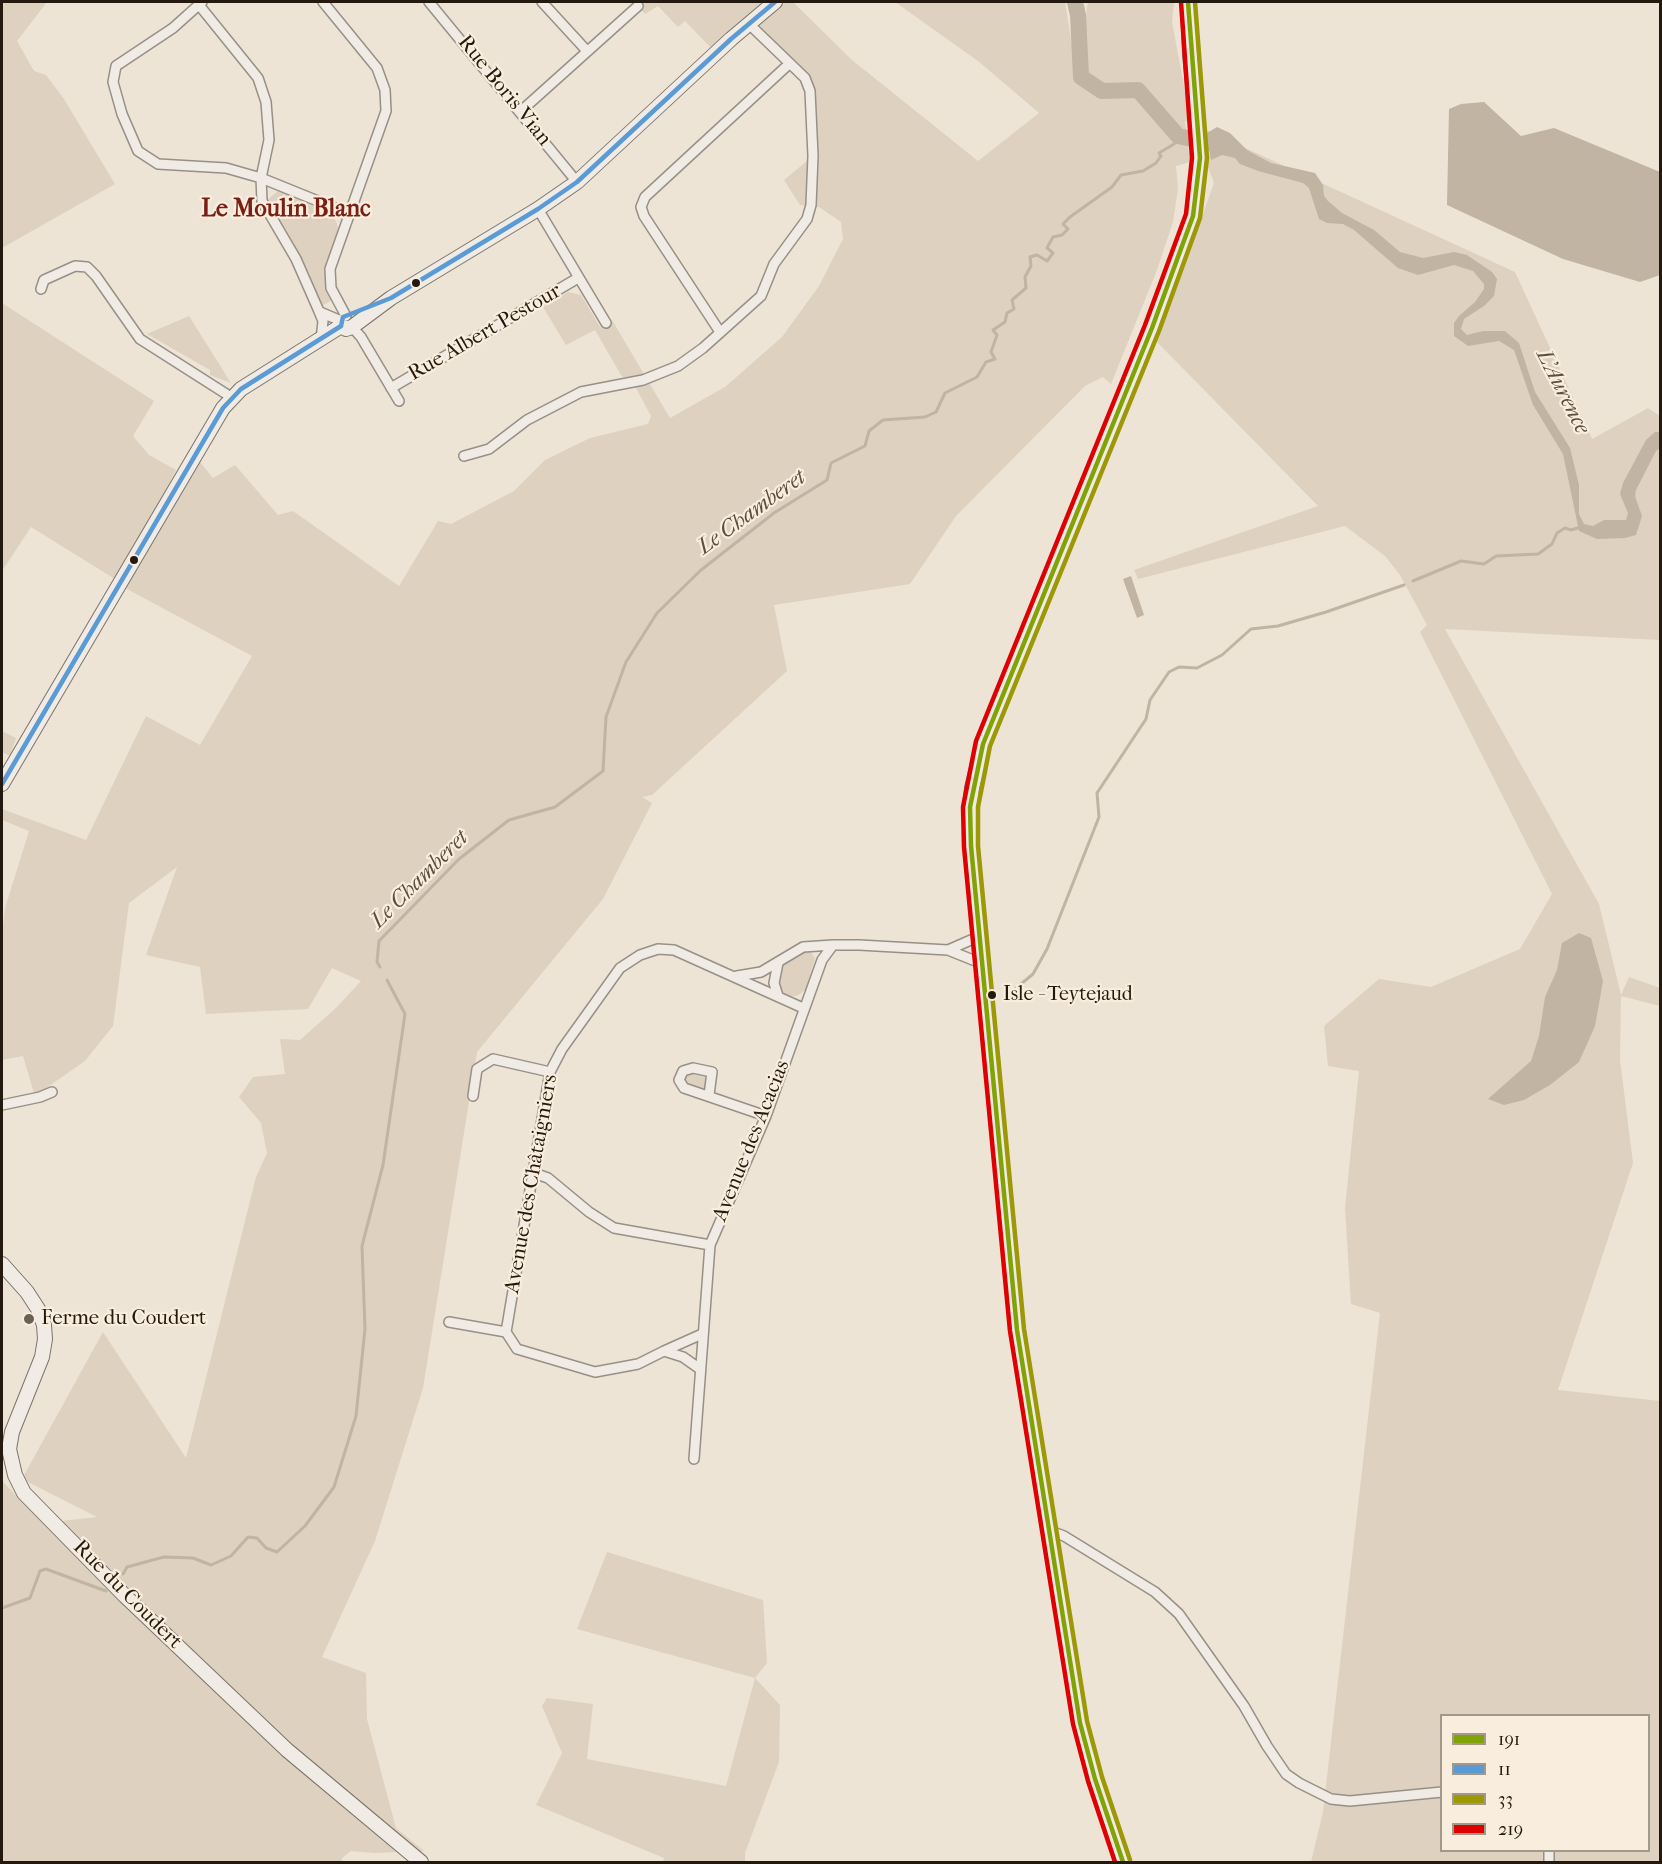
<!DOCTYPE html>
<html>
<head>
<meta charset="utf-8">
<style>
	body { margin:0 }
	#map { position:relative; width:1662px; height:1864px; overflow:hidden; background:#ede4d6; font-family:"IM FELL French Canon",serif }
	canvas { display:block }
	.frame { position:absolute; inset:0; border:3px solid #23190e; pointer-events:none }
	.legend { position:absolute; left:1440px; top:1714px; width:210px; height:138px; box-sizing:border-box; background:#f9eede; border:2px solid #a3998b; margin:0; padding:8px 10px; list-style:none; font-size:18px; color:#23190e }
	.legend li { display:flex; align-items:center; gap:12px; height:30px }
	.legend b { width:30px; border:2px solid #a3998b }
</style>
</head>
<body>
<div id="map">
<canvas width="1662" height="1864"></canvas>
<div class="frame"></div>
<ul class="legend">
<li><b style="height:8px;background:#81a306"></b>191</li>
<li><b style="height:8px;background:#5b9bd5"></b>11</li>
<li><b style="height:8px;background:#9c9806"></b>33</li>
<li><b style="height:8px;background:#df0101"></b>219</li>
</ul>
</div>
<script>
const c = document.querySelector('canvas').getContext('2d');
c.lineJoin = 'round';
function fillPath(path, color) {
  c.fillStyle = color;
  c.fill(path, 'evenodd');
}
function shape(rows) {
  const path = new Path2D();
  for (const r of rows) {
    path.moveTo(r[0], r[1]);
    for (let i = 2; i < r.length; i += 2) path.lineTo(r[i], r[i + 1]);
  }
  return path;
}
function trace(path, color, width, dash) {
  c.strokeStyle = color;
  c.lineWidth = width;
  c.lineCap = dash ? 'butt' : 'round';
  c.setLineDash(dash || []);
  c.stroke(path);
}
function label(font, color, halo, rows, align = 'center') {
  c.font = font + ' "IM FELL French Canon",serif';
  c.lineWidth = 4.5;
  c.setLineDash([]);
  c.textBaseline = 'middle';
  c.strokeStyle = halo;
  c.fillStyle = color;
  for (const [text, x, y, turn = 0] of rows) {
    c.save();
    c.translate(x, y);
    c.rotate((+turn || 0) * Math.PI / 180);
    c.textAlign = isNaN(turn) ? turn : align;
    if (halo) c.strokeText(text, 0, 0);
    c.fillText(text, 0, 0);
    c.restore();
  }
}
fillPath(shape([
	[2,2,47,2,17,41,34,71,46,75,64,99,115,184,2,248],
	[634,2,793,2,852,60,978,161,1039,113,978,61,895,2,1065,2,1077,77,1088,2,1174,2,1172,22,1191,123,1515,272,1592,439,1648,408,1660,416,1660,640,1445,629,1599,904,1621,995,1629,977,1660,988,1660,1006,1621,996,1620,1060,1633,1163,1558,1390,1660,1401,1660,1862,1311,1862,1323,1812,1380,1313,1351,1304,1345,1208,1359,1071,1328,1066,1324,1026,1379,979,1431,987,1520,949,1552,894,1420,632,1427,625,1400,575,1385,556,1345,526,1138,579,1134,570,1318,506,1157,342,1214,183,1191,123,1185,121,1190,162,1176,166,1178,189,1173,222,1157,270,1111,384,1103,377,1085,386,956,516,910,584,774,605,787,671,652,795,642,797,652,803,603,899,477,1052,423,1388,375,1541,322,1657,366,1673,367,1719,396,1828,424,1851,374,1853,351,1851,342,1858,342,1862,2,1862,2,1481,43,1523,97,1517,22,1479,103,1332,186,1458,256,1177,267,1153,261,1123,239,1097,253,1077,285,1074,280,1039,300,1040,336,1008,361,981,332,968,308,1009,206,1014,200,967,146,955,177,867,129,903,113,1026,85,1061,39,1093,34,1093,23,1056,2,1060,2,934,5,908,29,831,2,820,2,809,86,840,146,716,200,745,252,656,125,588,199,461,213,478,235,465,278,515,293,511,399,586,438,521,451,524,514,491,545,460,590,438,648,424,651,416,636,388,621,375,595,330,566,345,543,307,568,292,581,295,600,327,612,320,670,418,725,387,782,337,819,286,843,239,841,222,819,207,800,205,784,180,813,156,805,78,749,23,716,53,685,21,678,27,658,6,645,14],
	[1442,1716,1648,1716,1648,1850,1442,1850],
	[278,191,329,213,336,221,339,232,326,262,328,264,325,281,332,300,322,306,308,277,310,275,285,228,282,229,267,200],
	[2,303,154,401,133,436,149,455,176,470,158,506,115,579,31,527,2,571],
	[189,316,231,383,210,375,210,370,147,334],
	[2,731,16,738,10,756,2,752],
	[805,951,811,952,815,958,806,989,797,996,788,996,780,991,778,985,781,965],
	[683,1071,712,1072,709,1095,684,1088],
	[607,1552,763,1600,767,1663,755,1678,780,1705,779,1762,745,1853,745,1862,663,1862,664,1858,536,1805,562,1753,542,1706,547,1698,593,1704,587,1759,726,1786,755,1678,577,1629]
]), '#ded1bf');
fillPath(shape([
	[1484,102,1521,136,1554,128,1660,172,1660,275,1640,282,1563,259,1447,205,1449,109,1461,104],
	[1217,127,1230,133,1247,150,1271,163,1315,173,1323,185,1324,196,1328,201,1342,213,1374,230,1400,252,1423,258,1454,252,1467,255,1492,272,1497,279,1494,296,1484,306,1464,319,1461,329,1467,335,1483,331,1505,331,1519,343,1535,392,1570,448,1579,485,1579,514,1584,524,1593,526,1604,520,1626,520,1628,513,1620,494,1623,483,1646,440,1655,432,1660,432,1660,448,1656,451,1636,490,1635,496,1642,516,1636,535,1625,538,1597,539,1579,531,1563,454,1533,405,1514,350,1499,341,1468,346,1454,336,1454,323,1459,316,1475,302,1484,289,1484,284,1473,271,1454,265,1418,275,1398,268,1354,230,1343,224,1327,223,1319,219,1309,188,1303,183,1258,171,1240,164,1235,158,1222,155,1211,160,1207,133],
	[1131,576,1144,615,1137,618,1123,579],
	[1579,933,1591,938,1603,981,1595,1026,1579,1062,1550,1085,1524,1100,1504,1105,1488,1099,1531,1061,1539,1036,1545,997,1557,970,1562,943]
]), '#c1b4a2');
trace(shape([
	[1413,581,1461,561,1484,564,1496,556,1538,554,1552,544,1557,533,1565,528,1571,530,1581,527],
	[380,967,377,962,379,941,459,859,509,820,555,807,603,771,606,717,626,662,657,613,701,570,774,513,827,480,831,463,865,446,869,431,883,420,925,417,936,412,945,393,977,377,986,362,995,359,991,352,997,335,993,330,1005,322,1007,313,1014,309,1012,300,1026,288,1025,277,1031,266,1030,257,1037,255,1047,261,1053,253,1047,248,1053,237,1062,235,1068,229,1063,224,1070,217,1112,187,1121,175,1143,171,1156,163,1161,156,1159,153,1174,144,1178,136],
	[1015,989,1033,974,1047,949,1099,817,1097,793,1146,719,1150,700,1169,672,1179,667,1197,668,1222,655,1251,629,1278,626,1326,612,1404,585],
	[123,1574,127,1567,164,1557,193,1558,211,1565,231,1556,248,1537,257,1538,266,1548,277,1552,305,1526,334,1487,356,1416,365,1329,362,1246,383,1165,405,1014,387,980],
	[2,1608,30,1598,40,1571,46,1569,106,1591]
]), '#c1b4a2', 3);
trace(shape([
	[1075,2,1078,15,1081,77,1102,91,1138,90,1178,136,1229,147]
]), '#c1b4a2', 16);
const street = shape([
	[202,2,173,28,116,66,113,82,122,114,138,151,158,164,226,168,261,178,350,214],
	[323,2,377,68,385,90,386,111,330,269,331,288,346,316],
	[429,2,577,182],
	[542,2,587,51],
	[199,5,258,78,266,102,269,140,261,178,262,201,296,259,318,309,323,321,321,340],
	[521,111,638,6],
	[538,209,606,323],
	[41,289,44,280,75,266,87,267,96,276,140,339,231,397],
	[320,312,341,321],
	[352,327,361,337,399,401],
	[720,332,644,216,641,207,645,197,789,64],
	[391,388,578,278],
	[464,456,489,449,527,420,581,392,643,380,678,366,703,348,761,296,774,264,807,219,811,205,813,156,810,91,805,78,748,23],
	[948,950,980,936],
	[737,976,761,972,803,947,833,945],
	[778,996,774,983,778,963],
	[709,1095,712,1072,693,1068,683,1071,679,1080,684,1088,766,1116],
	[473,1096,477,1069,493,1059,550,1072],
	[2,1105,40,1097,52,1092],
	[531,1172,548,1178,589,1212,614,1228,710,1245],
	[449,1322,506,1332,517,1349,595,1372,638,1364,664,1351],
	[506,1332,550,1072,562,1049,620,968,640,955,658,949,674,950,803,1008],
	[700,1369,683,1357,664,1351,702,1334],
	[694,1459,710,1245,766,1116,822,960,833,945,859,945,948,950,983,964],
	[1048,1530,1064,1536,1155,1592,1179,1614,1244,1706,1267,1746,1286,1774,1299,1783,1331,1799,1350,1801,1442,1792],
	[1549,1862,1549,1850]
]);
const secondary = shape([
	[341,326,346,329,352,327,391,298,538,209,577,182,731,39,775,2],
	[2,784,223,408,241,389,341,326],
	[2,1264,27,1292,38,1309,44,1325,45,1339,42,1357,12,1432,9,1449,15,1475,24,1493,125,1596,287,1750,421,1862],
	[1123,1862,1095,1779,1080,1723,1017,1330,971,846,970,807,972,788,983,744,1152,328,1193,216,1200,158,1190,54,1188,2]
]);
trace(street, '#979087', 12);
trace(secondary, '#7a746c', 16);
trace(street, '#f0ebe4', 9);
trace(secondary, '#f0ebe4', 14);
trace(shape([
	[1123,1862,1095,1779,1080,1723,1017,1330,971,846,970,807,983,744,1152,328,1193,216,1200,158,1188,2]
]), '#81a306', 4.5);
trace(shape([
	[341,326,343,317,391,298,538,209,577,182,731,39,775,2],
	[2,784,223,408,241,389,341,326]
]), '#5b9bd5', 4.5);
trace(shape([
	[1130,1860,1102,1777,1087,1721,1024,1329,978,846,978,807,990,746,1159,331,1200,218,1207,158,1195,2]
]), '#9c9806', 4.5);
trace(shape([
	[1115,1862,1088,1781,1073,1724,1010,1331,964,847,963,807,976,741,1145,325,1186,214,1192,158,1181,2]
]), '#df0101', 4.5);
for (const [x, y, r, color] of [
	[416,283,5,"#23190e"],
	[134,560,5,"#23190e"],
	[992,995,5,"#23190e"],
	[29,1319,6,"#6a6054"]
]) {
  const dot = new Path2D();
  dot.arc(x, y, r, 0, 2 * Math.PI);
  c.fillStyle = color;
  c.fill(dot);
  trace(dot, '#f9eede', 2);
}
label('20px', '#23190e', '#f9eede', [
	["Isle - Teytejaud",1003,995]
], 'left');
label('21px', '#23190e', '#f9eede', [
	["Rue Boris Vian",504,91,51],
	["Rue Albert Pestour",485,333,-30],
	["Avenue des Acacias",752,1141,-68],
	["Avenue des Châtaigniers",532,1184,-80],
	["Rue du Coudert",127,1595,45]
]);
label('21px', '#23190e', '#f9eede', [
	["Ferme du Coudert",41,1319]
], 'left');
label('italic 22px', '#5b4f40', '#f9eede', [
	["L'Aurence",1562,392,63],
	["Le Chamberet",752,513,-36],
	["Le Chamberet",420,880,-45]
]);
label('bold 24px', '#7a1f14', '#f9eede', [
	["Le Moulin Blanc",286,210]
]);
</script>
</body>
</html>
